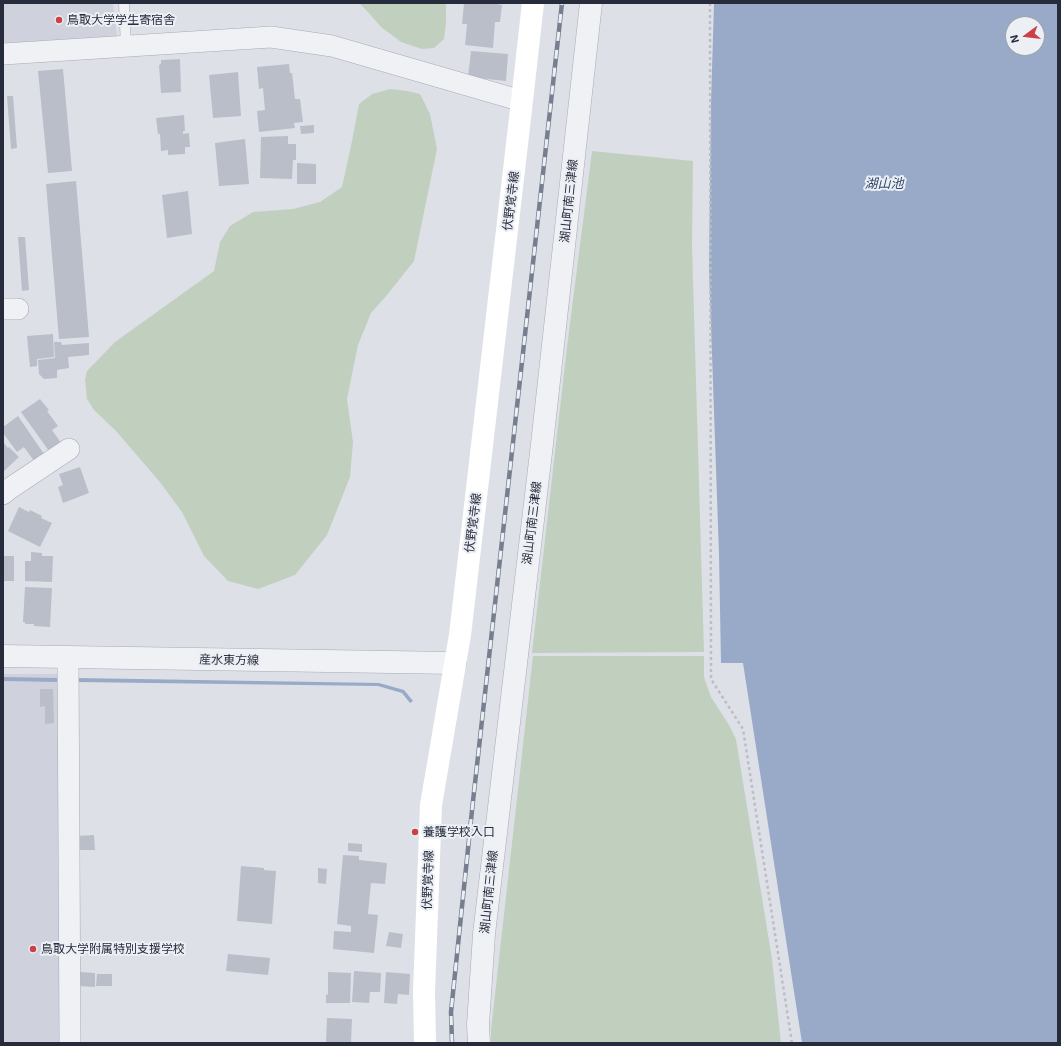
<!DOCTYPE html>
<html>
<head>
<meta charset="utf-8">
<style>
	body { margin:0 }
	#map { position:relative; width:1061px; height:1046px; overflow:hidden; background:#dde0e7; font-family:"Exo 2",sans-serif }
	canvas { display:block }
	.frame { position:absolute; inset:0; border:4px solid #272c3d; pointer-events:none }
	.north { position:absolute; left:1005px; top:16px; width:40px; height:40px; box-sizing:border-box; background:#eceff4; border:1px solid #9da1ab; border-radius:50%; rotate:255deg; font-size:11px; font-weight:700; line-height:16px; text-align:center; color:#272c3d }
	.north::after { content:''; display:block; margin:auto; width:14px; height:18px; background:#cc4148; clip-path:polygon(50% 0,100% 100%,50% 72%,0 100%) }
</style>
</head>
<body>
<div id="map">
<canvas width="1061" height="1046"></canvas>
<div class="frame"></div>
<div class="north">N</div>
</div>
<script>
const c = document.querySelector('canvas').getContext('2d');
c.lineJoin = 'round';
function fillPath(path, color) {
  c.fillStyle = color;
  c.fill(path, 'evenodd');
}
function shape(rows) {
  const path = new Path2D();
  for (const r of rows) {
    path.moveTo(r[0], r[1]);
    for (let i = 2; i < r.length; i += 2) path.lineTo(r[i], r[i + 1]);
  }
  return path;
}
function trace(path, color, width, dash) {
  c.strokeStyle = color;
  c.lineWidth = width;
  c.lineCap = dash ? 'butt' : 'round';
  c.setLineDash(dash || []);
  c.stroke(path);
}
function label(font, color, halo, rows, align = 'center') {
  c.font = font + ' "Exo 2","Noto Sans JP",sans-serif';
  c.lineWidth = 4;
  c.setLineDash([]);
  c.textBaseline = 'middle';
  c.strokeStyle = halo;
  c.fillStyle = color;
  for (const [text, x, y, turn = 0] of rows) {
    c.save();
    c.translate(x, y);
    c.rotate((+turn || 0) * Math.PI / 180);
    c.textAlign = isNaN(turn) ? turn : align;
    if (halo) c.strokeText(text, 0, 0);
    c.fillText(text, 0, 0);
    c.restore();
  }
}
fillPath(shape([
	[3,3,113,3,117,37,3,43],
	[3,674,60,674,62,1042,49,1043,3,1043]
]), '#cfd2dc');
fillPath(shape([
	[359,3,446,3,446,23,444,39,434,48,422,49,401,42,381,27,368,12],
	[390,89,407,91,420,94,430,114,437,149,414,261,387,295,371,313,358,345,347,399,353,442,350,477,327,535,295,575,258,589,228,581,204,556,182,512,159,481,116,431,94,410,87,399,85,380,87,371,115,342,214,271,220,242,230,226,253,212,293,209,320,202,342,187,352,141,359,104,372,94],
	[592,151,693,161,692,245,704,652,532,653,567,347],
	[533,656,704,656,704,677,711,697,729,725,736,739,772,959,781,1043,491,1043,491,1030]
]), '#c1d0be');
fillPath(shape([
	[714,3,1058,3,1058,1043,802,1043,743,663,721,663,719,554,709,269,711,102],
	[1013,24,1037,24,1037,48,1013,48],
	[3,677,57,678,58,682,3,681],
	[77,678,379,683,404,690,413,701,410,703,402,693,378,686,77,682]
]), '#98aac7');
fillPath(shape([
	[464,3,492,3,502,5,500,22,495,22,493,48,465,45,467,24,462,24],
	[471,51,508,54,506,81,468,77],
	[180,59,181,92,161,93,159,65,161,64,161,60],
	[289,64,290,73,292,73,295,99,300,99,303,122,294,123,295,128,259,132,257,111,265,110,263,88,259,89,257,67],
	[63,69,72,171,48,173,38,71],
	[238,72,241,116,213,118,209,75],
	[7,96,13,96,17,148,11,149],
	[184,115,185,131,183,131,183,134,189,133,190,147,185,147,185,154,168,155,168,150,161,151,160,134,158,134,156,118],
	[314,125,314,133,301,134,300,126],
	[288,136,288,144,296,144,296,160,293,160,292,179,260,178,261,137],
	[245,139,249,184,219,186,215,143],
	[297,163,316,164,316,184,297,184],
	[76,181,89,337,59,339,46,184],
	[188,191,192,234,167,238,162,195],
	[18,237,25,237,29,290,22,291],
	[53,334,54,357,37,359,37,366,30,367,27,336],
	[54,342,61,342,62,345,89,343,89,355,68,357,69,368,57,370,57,378,44,379,39,374,38,360,55,358],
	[40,399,49,410,47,411,58,426,52,430,61,443,49,451,21,412],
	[18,416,44,454,34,461,24,447,17,452,3,433,3,427],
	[3,442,8,448,9,447,19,457,4,471,3,470],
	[80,467,89,493,63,503,58,487,63,485,59,474],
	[19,507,29,512,30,510,42,516,41,518,52,523,40,547,8,531],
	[31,552,42,553,42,556,53,556,52,582,25,581,25,561,31,561],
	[3,556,14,556,14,581,3,581],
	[25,587,52,588,50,627,34,626,34,624,25,624,25,622,23,622],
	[40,689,53,689,54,723,45,724,45,706,40,707],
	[94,835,95,850,76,850,76,836],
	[348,843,362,844,362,852,348,851],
	[343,855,359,856,359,860,387,863,385,884,371,883,368,914,378,915,374,953,333,949,334,931,351,932,351,926,337,924],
	[241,866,264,868,264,870,276,871,272,924,237,921],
	[318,868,327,869,326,884,318,883],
	[389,932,403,934,401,948,386,946],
	[228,954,270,958,268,975,226,971],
	[354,971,381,973,380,992,370,992,369,1003,352,1002],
	[80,972,95,973,95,987,79,986],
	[328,972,351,973,350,1003,326,1003,326,994,328,995],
	[386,972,410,974,409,995,398,994,397,1004,384,1003],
	[97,974,112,974,112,986,96,986],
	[327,1018,352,1019,351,1043,326,1043]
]), '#babec9');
const service = shape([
	[124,3,126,46]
]);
const minor = shape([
	[3,54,271,37,332,46,522,101],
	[3,309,18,309],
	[3,494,9,489,69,449],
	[68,658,70,1043]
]);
const tertiary = shape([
	[3,656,455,663],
	[479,1043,478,1025,484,934,542,444,591,3]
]);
trace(service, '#a6aab4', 11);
trace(minor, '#a6aab4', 22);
trace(tertiary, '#a6aab4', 23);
trace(shape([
	[710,3,711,679,743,729,792,1043]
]), '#bbbec5', 2.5, [3, 3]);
trace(service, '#eff1f5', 10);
trace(minor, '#eff1f5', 21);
trace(tertiary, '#eff1f5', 22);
trace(shape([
	[425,1043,424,992,431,805,460,635,522,101,533,3]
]), '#fff', 22);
const rail = shape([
	[452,1043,451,1012,473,801,562,3]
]);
trace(rail, '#767e90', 4.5);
trace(rail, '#eceff4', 3, [9]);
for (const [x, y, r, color] of [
	[59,20,4,"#cc4148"],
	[415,832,4,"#cc4148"],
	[33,949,4,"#cc4148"]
]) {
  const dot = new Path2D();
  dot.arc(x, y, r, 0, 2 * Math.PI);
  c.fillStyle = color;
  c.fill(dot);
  trace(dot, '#eceff4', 1.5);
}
label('12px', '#272c3d', '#eceff4', [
	["鳥取大学学生寄宿舎",67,20],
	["養護学校入口",423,832],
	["鳥取大学附属特別支援学校",41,949]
], 'left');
label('12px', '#272c3d', '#eceff4', [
	["伏野覚寺線",511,201,-83],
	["湖山町南三津線",569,201,-84],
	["伏野覚寺線",473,523,-83],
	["湖山町南三津線",532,523,-83],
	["産水東方線",229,660,1],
	["伏野覚寺線",428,880,-88],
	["湖山町南三津線",489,892,-84]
]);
label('italic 13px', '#314770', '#eceff4', [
	["湖山池",884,184]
]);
</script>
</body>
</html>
